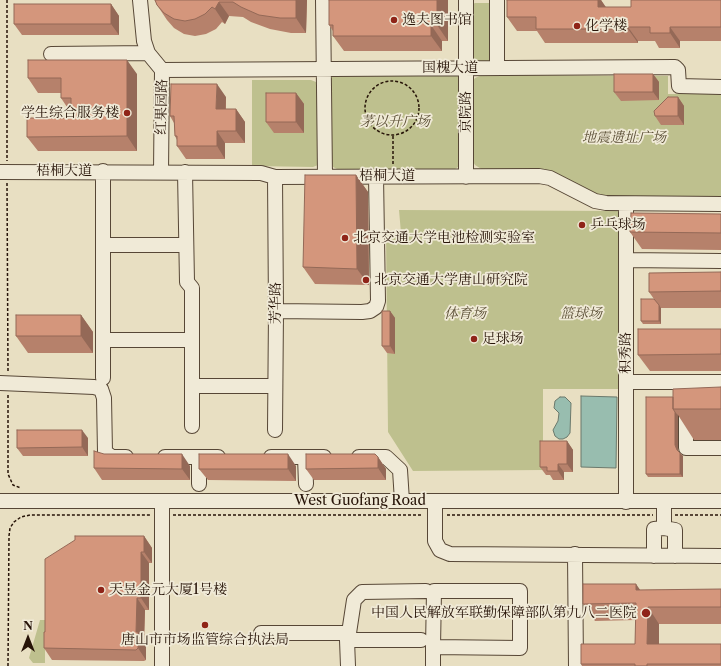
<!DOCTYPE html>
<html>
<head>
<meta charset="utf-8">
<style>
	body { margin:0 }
	#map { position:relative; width:721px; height:666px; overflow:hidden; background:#e8dfc2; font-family:"Libre Caslon Text",serif }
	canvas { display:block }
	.north { position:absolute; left:8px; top:618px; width:40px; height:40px; -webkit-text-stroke:3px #f0ead7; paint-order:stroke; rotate:0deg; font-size:11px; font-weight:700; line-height:16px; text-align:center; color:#271408 }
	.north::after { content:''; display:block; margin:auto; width:14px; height:18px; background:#271408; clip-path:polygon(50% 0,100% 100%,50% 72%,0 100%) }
</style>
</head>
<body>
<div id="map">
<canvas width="721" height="666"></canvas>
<div class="north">N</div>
</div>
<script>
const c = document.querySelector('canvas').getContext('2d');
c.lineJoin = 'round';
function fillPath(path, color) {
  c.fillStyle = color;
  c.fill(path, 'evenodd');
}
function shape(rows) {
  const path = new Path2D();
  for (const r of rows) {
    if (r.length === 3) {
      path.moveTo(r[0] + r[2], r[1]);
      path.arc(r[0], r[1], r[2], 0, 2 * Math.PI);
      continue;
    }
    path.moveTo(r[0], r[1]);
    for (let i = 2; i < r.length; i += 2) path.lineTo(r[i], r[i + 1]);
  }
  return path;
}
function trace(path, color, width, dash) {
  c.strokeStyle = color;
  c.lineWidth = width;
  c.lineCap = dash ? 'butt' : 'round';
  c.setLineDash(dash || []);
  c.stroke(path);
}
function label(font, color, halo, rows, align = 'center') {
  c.font = font + ' "Libre Caslon Text","Noto Serif SC",serif';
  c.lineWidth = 3.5;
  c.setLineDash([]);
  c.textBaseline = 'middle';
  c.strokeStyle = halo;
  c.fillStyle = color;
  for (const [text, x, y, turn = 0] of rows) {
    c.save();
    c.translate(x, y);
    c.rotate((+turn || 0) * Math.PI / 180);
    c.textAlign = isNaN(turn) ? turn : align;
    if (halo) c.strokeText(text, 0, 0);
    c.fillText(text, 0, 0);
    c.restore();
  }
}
fillPath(shape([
	[475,3,490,3,492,62,472,62,473,4],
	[459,73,459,164,458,167,455,169,341,171,333,167,332,164,330,74],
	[482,75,668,76,668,94,721,94,721,199,601,198,553,173,483,170,475,165,471,158,471,83,475,78],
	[252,80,311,80,316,82,320,87,320,159,318,165,313,167,252,166],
	[399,210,619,211,619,389,543,389,543,470,413,471,388,432,386,233,401,233],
	[40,620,45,620,45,663,33,663,29,658]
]), '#bec08e');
const water = shape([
	[581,396,617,397,616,468,581,467,581,396],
	[560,397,565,397,571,403,570,433,567,437,563,439,559,439,555,436,553,430,558,421,559,413,554,408,555,401,560,397]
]);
fillPath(water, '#98bdaf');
trace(water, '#6b796c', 1);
const minor = shape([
	[140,0,144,41,148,53,162,70,161,172],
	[323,0,325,176],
	[497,0,497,68],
	[51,54,148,53],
	[162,70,675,67,678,70,679,86,721,87],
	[103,171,103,378],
	[0,172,261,173,275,177,539,176,550,178,595,201,606,203,721,204],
	[185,172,187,282,192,288,192,426],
	[466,177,466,0],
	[626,204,626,502],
	[103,245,186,245],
	[626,260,721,261],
	[276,311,362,312,370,311,376,307,378,301,376,176],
	[103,340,192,340],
	[626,382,721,382],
	[686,382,686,448,721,448],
	[0,383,94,387,101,389,104,398,105,452,112,457,126,457],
	[192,386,275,386],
	[275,430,276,311,275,177],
	[165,457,218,457],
	[199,457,199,484],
	[271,457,324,457],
	[305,457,306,484],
	[359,457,386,457,400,470,402,501],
	[0,501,721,501],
	[435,501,435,541,440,550,450,554,721,556],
	[664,528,664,501],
	[575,554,576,666],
	[654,556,654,529,664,528,675,530,675,556],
	[261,633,349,633,347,640,348,666],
	[349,633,354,600,362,592,426,591],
	[347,640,421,640],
	[162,666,162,501],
	[433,666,433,647,434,591,520,591,520,648,433,647]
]);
trace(minor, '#574736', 16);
trace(shape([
	[7,0,7,161],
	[392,108,27],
	[393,136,393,166],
	[7,183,8,371],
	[8,395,8,474,13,485,21,488],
	[173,515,423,515],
	[447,515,653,515],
	[675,515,721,515],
	[8,666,9,536,10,528,14,522,21,517,30,515,151,515]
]), '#271408', 1.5, [3, 2]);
trace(minor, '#f0ead7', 14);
fillPath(shape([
	[155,0,307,0,306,33,291,33,270,29,251,22,243,17,229,16,225,24,222,22,216,29,206,34,195,36,184,34,174,28,167,20,157,5],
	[448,0,448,41,442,41,442,51,344,51,333,36,333,31,329,25],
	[601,0,605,7,631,7,721,0,721,41,680,41,680,48,659,48,655,41,638,41,638,43,545,43,537,31,517,31,507,17],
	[111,4,119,16,119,35,22,35,14,24],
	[137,74,137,151,38,151,27,137,71,118,71,113,61,98,61,93,38,93,28,78],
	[653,74,659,82,659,100,621,101,614,92],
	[296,93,304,104,304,133,274,133,266,122],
	[226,97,226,109,236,109,245,122,245,143,225,143,225,159,186,159,177,146,177,140,175,136,174,123,170,116],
	[678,97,684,106,684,125,661,125,655,116],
	[356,175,368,192,369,285,315,284,303,267],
	[721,214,721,250,642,249,630,232],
	[721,272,721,308,661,308,661,324,643,324,641,321,654,299,649,292],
	[390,311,395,318,395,354,387,353,382,346],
	[81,315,93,332,93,353,28,353,16,336],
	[721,329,721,371,650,371,638,355],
	[721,387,721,440,694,440,678,415,678,451,683,456,683,477,648,477,646,474,673,397],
	[88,438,88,456,23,456,17,448],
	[567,441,573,450,573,472,564,472,564,480,553,480,550,475,546,475,540,467],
	[104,454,190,466,190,480,102,480,94,468],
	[378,457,386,469,386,480,314,480,306,469],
	[296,466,296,481,208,480,199,469],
	[144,536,152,548,152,563,149,563,149,610,145,610,144,641,146,643,146,660,144,661,52,660,44,648,45,632],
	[721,589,721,624,659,624,659,644,721,644,721,666,582,666,581,664,635,644,636,620,595,621,583,604,640,590]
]), '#b6816b');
fillPath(shape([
	[296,0,307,0,306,33,296,18],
	[437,0,448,0,448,41,437,25],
	[598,0,601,0,608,10,598,7],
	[219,2,229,16,225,24,215,9],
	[111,4,119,16,119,35,111,24],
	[431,25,442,41,442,51,431,36],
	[628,27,638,41,638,43,628,29],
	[670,27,680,41,680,48,670,33],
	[127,60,137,74,137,151,127,136],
	[653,74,659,82,659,100,653,92],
	[217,84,226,97,225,122,216,109],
	[296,93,304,104,304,133,296,122],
	[678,97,684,106,684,125,678,116],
	[236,109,245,122,245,143,236,131],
	[217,131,225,143,225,159,217,146],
	[356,175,368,192,369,285,357,269],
	[659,305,661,308,661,324,659,321],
	[390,311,395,318,395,354,390,346],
	[81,315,93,332,93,353,81,336],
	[675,412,678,415,678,448,679,453,677,450,675,445],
	[82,430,88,438,88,456,82,447],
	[567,441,573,450,573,472,567,464],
	[680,453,683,456,683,477,680,474],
	[182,454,190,466,190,480,182,469],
	[288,454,296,466,296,481,288,469],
	[378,457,386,469,386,480,378,468],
	[558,464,564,472,564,480,558,471],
	[144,536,152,548,152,563,144,552],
	[141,552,149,563,149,610,141,598],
	[636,584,648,601,636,590],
	[137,598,145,610,144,641,146,643,146,660,138,648,136,632],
	[648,607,659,624,659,660,647,644]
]), '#946957');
const building = shape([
	[155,0,296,0,296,18,280,18,259,15,241,7,233,2,219,2,215,9,212,7,205,14,195,19,185,21,174,19,164,13,157,5,155,0],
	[329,0,437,0,437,25,431,25,431,36,333,36,333,25,329,25,329,0],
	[507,0,598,0,598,7,631,7,631,0,721,0,721,27,670,27,670,33,650,33,650,27,628,27,628,29,536,29,536,17,507,17,507,0],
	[14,4,111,4,111,24,14,24,14,4],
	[28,60,127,60,127,136,27,137,27,118,71,118,71,98,61,98,61,78,28,78,28,60],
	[614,74,653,74,653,92,614,92,614,74],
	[171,84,217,84,216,109,236,109,236,131,217,131,217,146,177,146,177,136,175,136,174,116,170,116,171,84],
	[266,93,296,93,296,122,266,122,266,93],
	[668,97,678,97,678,116,655,116,654,111,668,97],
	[305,175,356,175,357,269,303,267,305,175],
	[631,213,721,214,721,233,630,232,631,213],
	[721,272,721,291,649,292,649,273,721,272],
	[641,299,654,299,659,305,659,321,641,321,641,299],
	[382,311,390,311,390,346,382,346,382,311],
	[16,315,81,315,81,336,16,336,16,315],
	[638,329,721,329,721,354,638,355,638,329],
	[721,387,721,409,673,409,673,389,721,387],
	[646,397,673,397,673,409,675,412,675,445,677,450,680,453,680,474,646,474,646,397],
	[17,430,82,430,82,447,17,448,17,430],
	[540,441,567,441,567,464,558,464,558,471,547,471,547,467,540,467,540,441],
	[94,451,104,454,182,454,182,469,94,468,94,451],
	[199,454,288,454,288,469,199,469,199,454],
	[306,454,375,454,378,457,378,468,306,469,306,454],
	[75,536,144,536,144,552,141,552,141,598,137,598,136,632,138,632,138,648,136,650,44,648,44,632,45,632,45,559,75,540,75,536],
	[583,584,636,584,636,590,721,589,721,607,648,607,647,644,721,644,721,664,647,664,647,666,635,666,635,664,581,664,581,644,635,644,636,603,583,604,583,584]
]);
fillPath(building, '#d4967c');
trace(building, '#946957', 1);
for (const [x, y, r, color] of [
	[394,20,4,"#8f2418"],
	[577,26,4,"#8f2418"],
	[127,113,4,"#8f2418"],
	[582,225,4,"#8f2418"],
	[345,238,4,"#8f2418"],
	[366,280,4,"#8f2418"],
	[474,339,4,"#8f2418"],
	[101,590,4,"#8f2418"],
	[646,613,5,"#8f2418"],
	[205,625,4,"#8f2418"]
]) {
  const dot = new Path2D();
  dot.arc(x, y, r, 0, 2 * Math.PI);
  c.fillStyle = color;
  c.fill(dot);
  trace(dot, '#f0ead7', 1.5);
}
label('14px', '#271408', '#f0ead7', [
	["逸夫图书馆",402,20],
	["化学楼",585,26],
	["学生综合服务楼",119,113,"right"],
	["乒乓球场",590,225],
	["北京交通大学电池检测实验室",353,238],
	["北京交通大学唐山研究院",374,280],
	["足球场",482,339],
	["天昱金元大厦1号楼",109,590],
	["中国人民解放军联勤保障部队第九八二医院",637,613,"right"],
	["唐山市市场监管综合执法局",205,640,"center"]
], 'left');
label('14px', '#271408', '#f0ead7', [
	["国槐大道",450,68],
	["红果园路",162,107,-89],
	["京院路",466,112,-90],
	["梧桐大道",64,171],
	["梧桐大道",387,176],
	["芳华路",276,303,-90],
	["积秀路",626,353,-90],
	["West Guofang Road",360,501]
]);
label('italic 14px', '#5c5037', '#f0ead7', [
	["茅以升广场",395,122],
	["地震遗址广场",624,138],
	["体育场",465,314],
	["篮球场",581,314]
]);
</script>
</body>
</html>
